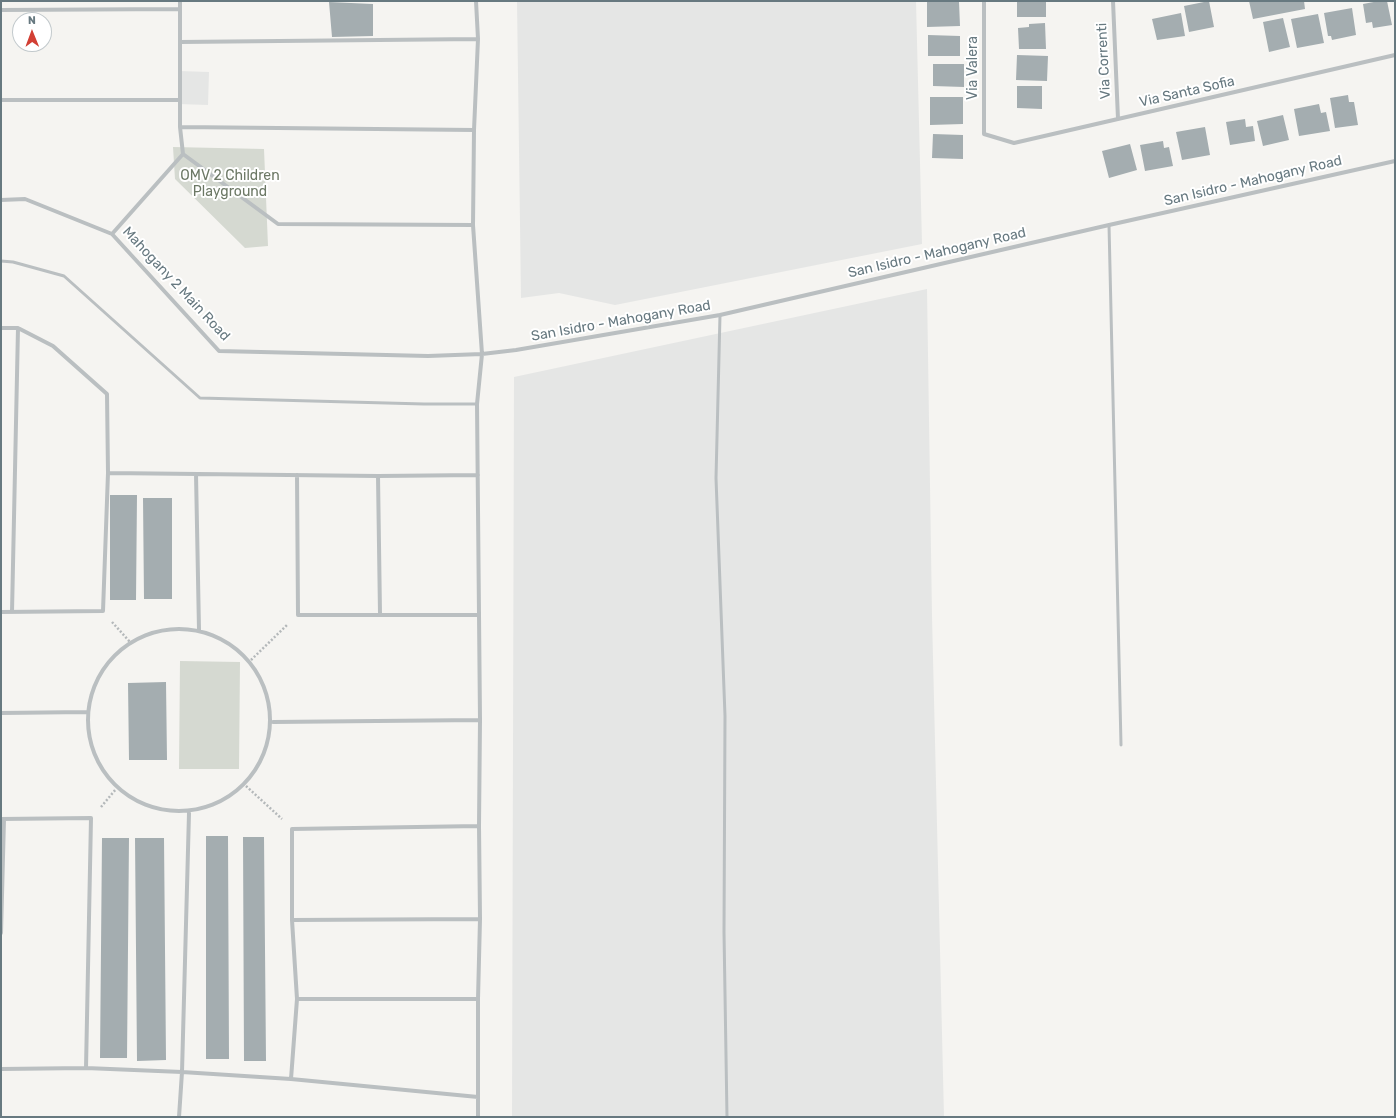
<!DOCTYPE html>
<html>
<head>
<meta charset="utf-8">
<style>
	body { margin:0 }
	#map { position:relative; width:1396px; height:1118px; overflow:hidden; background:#f5f4f1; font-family:Rubik,sans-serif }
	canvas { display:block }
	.frame { position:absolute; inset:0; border:2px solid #677980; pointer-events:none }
	.north { position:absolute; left:12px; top:12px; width:40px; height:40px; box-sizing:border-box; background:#fff; border:1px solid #c2c9cc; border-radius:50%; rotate:359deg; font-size:11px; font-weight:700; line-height:16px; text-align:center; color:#677980 }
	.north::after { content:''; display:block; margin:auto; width:14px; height:18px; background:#d23f34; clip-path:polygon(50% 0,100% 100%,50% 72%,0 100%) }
</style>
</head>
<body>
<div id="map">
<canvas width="1396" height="1118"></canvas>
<div class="frame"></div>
<div class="north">N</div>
</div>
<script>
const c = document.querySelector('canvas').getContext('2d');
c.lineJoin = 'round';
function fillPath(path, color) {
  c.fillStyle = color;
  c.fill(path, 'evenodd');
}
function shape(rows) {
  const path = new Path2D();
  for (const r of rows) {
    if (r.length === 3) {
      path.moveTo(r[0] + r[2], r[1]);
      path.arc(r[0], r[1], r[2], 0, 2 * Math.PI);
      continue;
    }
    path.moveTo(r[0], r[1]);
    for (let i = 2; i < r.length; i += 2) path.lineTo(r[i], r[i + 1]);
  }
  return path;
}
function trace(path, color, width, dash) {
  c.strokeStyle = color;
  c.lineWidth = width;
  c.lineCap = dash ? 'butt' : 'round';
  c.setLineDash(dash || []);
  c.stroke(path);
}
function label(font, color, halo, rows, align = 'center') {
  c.font = font + ' Rubik,sans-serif';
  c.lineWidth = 4;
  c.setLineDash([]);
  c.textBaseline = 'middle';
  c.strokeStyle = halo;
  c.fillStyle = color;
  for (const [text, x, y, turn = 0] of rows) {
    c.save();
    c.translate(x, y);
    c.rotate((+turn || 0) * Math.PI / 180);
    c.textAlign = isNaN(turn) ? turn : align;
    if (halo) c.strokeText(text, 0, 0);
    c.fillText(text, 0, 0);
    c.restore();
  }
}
fillPath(shape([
	[517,1,916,1,922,244,615,305,559,293,521,298],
	[179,71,209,72,208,105,178,104],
	[927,289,932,616,944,1117,512,1117,514,377]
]), '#e5e6e5');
fillPath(shape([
	[173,147,264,149,268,246,245,248,175,179],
	[180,661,240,662,239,769,179,769]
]), '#d5d9d1');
fillPath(shape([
	[1017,1,1046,1,1046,17,1017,17],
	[1209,1,1214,27,1189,32,1184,6],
	[1249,1,1304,1,1305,9,1253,19],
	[1379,1,1387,1,1392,25,1373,28,1372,22,1366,23,1363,4],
	[329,2,373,4,373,36,332,37],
	[927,2,959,2,960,26,927,27],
	[1352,8,1356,35,1332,40,1331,36,1328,36,1324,13],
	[1181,13,1185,36,1157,40,1152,19],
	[1318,14,1324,43,1297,48,1291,19],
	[1283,18,1290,47,1269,52,1263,22],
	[1045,23,1046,49,1019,49,1018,28,1029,27,1029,24],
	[928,35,960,36,960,56,928,56],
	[1017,55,1048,56,1047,81,1016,80],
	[933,64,964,64,964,87,933,86],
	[1017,86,1042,86,1042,109,1017,108],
	[1348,95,1349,102,1354,102,1358,125,1335,128,1330,98],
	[930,97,963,97,963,124,930,125],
	[1319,104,1321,113,1326,112,1330,131,1299,136,1294,109],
	[1283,115,1289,140,1263,146,1257,121],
	[1245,119,1246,127,1253,126,1255,141,1230,145,1226,122],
	[1205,127,1210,155,1182,160,1176,132],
	[933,134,963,135,963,159,932,158],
	[1163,141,1164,148,1169,147,1173,166,1145,171,1140,145],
	[1130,144,1137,170,1109,178,1102,151],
	[110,495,137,495,136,600,110,600],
	[143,498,172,498,172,599,144,599],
	[166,682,167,760,129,760,128,683],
	[206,836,228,836,229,1059,206,1059],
	[243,837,264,837,266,1061,244,1061],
	[102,838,129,838,127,1058,100,1058],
	[135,838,164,838,166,1060,137,1061]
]), '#a4adb0');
trace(shape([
	[112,622,130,642],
	[251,660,287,625],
	[246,786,282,819],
	[101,807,116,789]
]), '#b4b8ba', 2.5, [2, 2]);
trace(shape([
	[1109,225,1121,745],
	[1,261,13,262,64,276,200,398,424,404,477,404],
	[720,315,716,478,725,716,724,932,727,1117]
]), '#babfc1', 3);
trace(shape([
	[476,1,478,39,474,130,473,225,482,354,477,404,480,720,479,826,480,919,478,999,478,1117],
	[984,1,984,134,1014,143,1395,55],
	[1113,1,1118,119],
	[1,10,180,9],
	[180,42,478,39],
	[1,100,180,100],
	[180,127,474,130],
	[183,154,278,224,473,225],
	[1,200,25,199,112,234,219,351,428,356,482,354,516,350,720,315,1109,225,1395,161],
	[112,234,183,154,180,127,180,1],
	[1,328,18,328,53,346,107,394,108,473,103,611,1,612],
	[108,473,378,476,478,475],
	[196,474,199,630],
	[297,475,298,615,479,615],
	[378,476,380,614],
	[12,612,18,328],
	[179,720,91],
	[1,713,87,712],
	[273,722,480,720],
	[1,819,91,818,86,1068],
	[292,920,480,919],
	[1,933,4,819],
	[297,999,478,999],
	[1,1069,86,1068,182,1072,291,1079,478,1097],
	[291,1079,297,999,292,920,292,829,479,826],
	[179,1117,182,1072,189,813]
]), '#babfc1', 4);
label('14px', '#677980', '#fff', [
	["Via Correnti",1104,61,-93],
	["Via Valera",973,68,-90],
	["Via Santa Sofia",1187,92,-13],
	["San Isidro - Mahogany Road",1253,181,-13],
	["San Isidro - Mahogany Road",937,253,-13],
	["Mahogany 2 Main Road",176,284,47],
	["San Isidro - Mahogany Road",621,321,-10]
]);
label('14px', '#6c7865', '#fff', [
	["OMV 2 Children",230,176],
	["Playground",230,192]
]);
</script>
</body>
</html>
